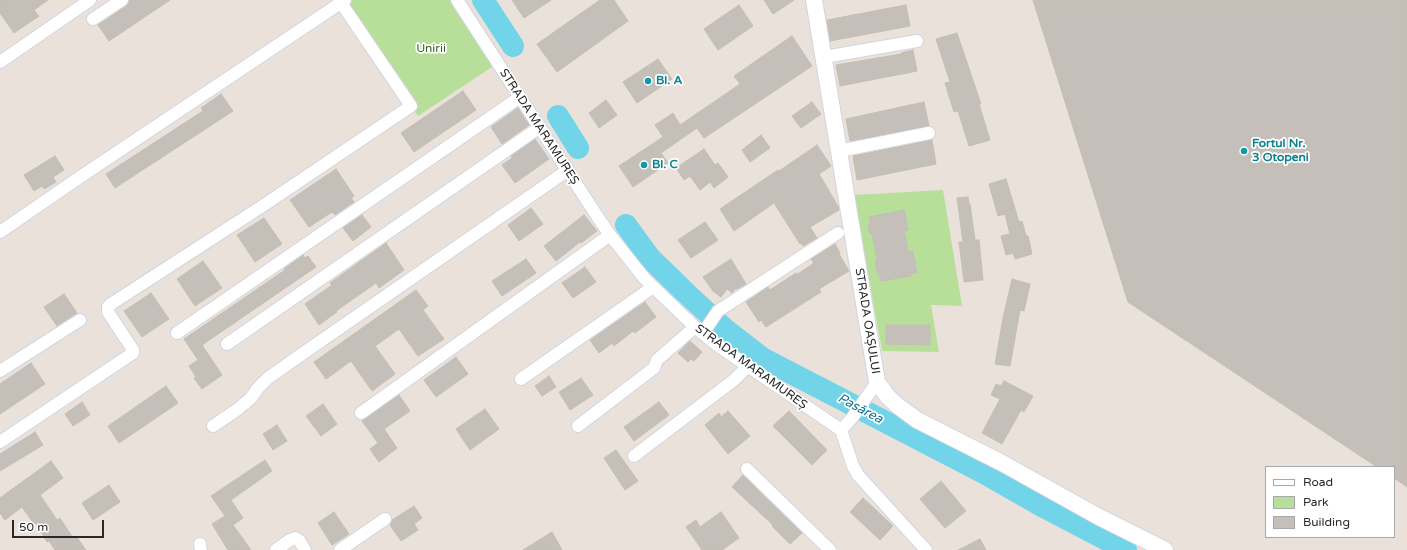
<!DOCTYPE html>
<html>
<head>
<meta charset="utf-8">
<style>
	body { margin:0 }
	#map { position:relative; width:1407px; height:550px; overflow:hidden; background:#eae2da; font-family:"Varela Round",sans-serif }
	canvas { display:block }
	.legend { position:absolute; left:1265px; top:466px; width:130px; height:72px; box-sizing:border-box; background:#fff; border:1px solid #a9a9a9; margin:0; padding:5px 7px; list-style:none; font-size:12px; color:#282828 }
	.legend li { display:flex; align-items:center; gap:8px; height:20px }
	.legend b { width:20px; border:1px solid #a9a9a9 }
	.scale { position:absolute; left:12px; top:520px; width:92px; height:18px; box-sizing:border-box; border:2px solid #282828; border-top:0; padding-left:5px; font-size:12px; line-height:14px; white-space:nowrap; color:#282828; -webkit-text-stroke:3px #fff; paint-order:stroke }
</style>
</head>
<body>
<div id="map">
<canvas width="1407" height="550"></canvas>
<ul class="legend">
<li><b style="height:5px;background:#fff"></b>Road</li>
<li><b style="height:11px;background:#b7df99"></b>Park</li>
<li><b style="height:11px;background:#c5bfba"></b>Building</li>
</ul>
<div class="scale">50 m</div>
</div>
<script>
const c = document.querySelector('canvas').getContext('2d');
c.lineJoin = 'round';
function fillPath(path, color) {
  c.fillStyle = color;
  c.fill(path, 'evenodd');
}
function shape(rows) {
  const path = new Path2D();
  for (const r of rows) {
    path.moveTo(r[0], r[1]);
    for (let i = 2; i < r.length; i += 2) path.lineTo(r[i], r[i + 1]);
  }
  return path;
}
function trace(path, color, width, dash) {
  c.strokeStyle = color;
  c.lineWidth = width;
  c.lineCap = dash ? 'butt' : 'round';
  c.setLineDash(dash || []);
  c.stroke(path);
}
function label(font, color, halo, rows, align = 'center') {
  c.font = font + ' "Varela Round",sans-serif';
  c.lineWidth = 3.5;
  c.setLineDash([]);
  c.textBaseline = 'middle';
  c.strokeStyle = halo;
  c.fillStyle = color;
  for (const [text, x, y, turn = 0] of rows) {
    c.save();
    c.translate(x, y);
    c.rotate((+turn || 0) * Math.PI / 180);
    c.textAlign = isNaN(turn) ? turn : align;
    if (halo) c.strokeText(text, 0, 0);
    c.fillText(text, 0, 0);
    c.restore();
  }
}
fillPath(shape([
	[345,0,457,0,498,63,418,116,341,3],
	[943,190,962,306,931,305,939,352,882,351,854,195]
]), '#b7df99');
trace(shape([
	[483,0,513,46],
	[558,116,578,148],
	[626,225,650,258,686,293,726,330,762,358,984,473,1040,505,1126,550]
]), '#71d4e8', 22);
const building = shape([
	[0,0,48,0,34,10,39,16,14,33,0,13,0,0],
	[129,0,170,0,109,41,98,25,126,6,129,0],
	[512,0,551,0,524,18,512,0],
	[600,0,614,0,628,21,557,72,537,44,600,0],
	[764,0,794,0,773,14,764,0],
	[1033,0,1407,0,1407,487,1394,478,1394,467,1377,467,1128,302,1033,0],
	[739,5,753,26,718,50,704,29,739,5],
	[906,5,910,26,830,41,827,20,906,5],
	[957,33,981,104,979,104,990,140,969,146,958,111,954,112,945,83,950,82,936,39,957,33],
	[792,36,812,66,704,138,697,128,661,153,668,163,633,187,619,166,663,137,655,125,673,113,680,125,740,84,734,76,792,36],
	[913,50,917,71,840,86,836,65,901,54,901,53,913,50],
	[658,59,672,79,637,103,623,82,658,59],
	[463,91,476,110,414,152,401,133,463,91],
	[221,94,233,111,115,188,106,174,203,111,201,108,221,94],
	[606,100,617,115,599,128,589,113,606,100],
	[812,102,821,114,801,128,792,116,812,102],
	[924,102,929,126,850,141,846,119,924,102],
	[518,108,529,125,502,144,491,127,518,108],
	[761,135,770,148,750,162,742,150,761,135],
	[535,139,549,159,515,183,502,165,512,158,511,156,535,139],
	[932,140,936,164,857,180,853,156,932,140],
	[817,145,831,166,819,174,838,206,839,210,810,227,817,238,803,246,801,243,800,244,774,203,734,231,720,209,778,170,779,171,817,145],
	[704,149,715,165,718,163,728,177,714,188,710,182,700,190,690,176,684,180,676,168,704,149],
	[55,156,64,170,53,177,56,182,44,189,42,186,34,191,24,175,55,156],
	[336,169,354,196,351,198,354,202,335,215,332,212,309,227,290,200,336,169],
	[1006,179,1019,222,1022,221,1026,236,1028,236,1032,254,1015,259,1013,253,1006,255,1001,236,1010,234,1005,214,998,216,989,184,1006,179],
	[968,197,969,204,970,204,975,240,979,240,983,280,964,282,959,242,963,242,957,198,968,197],
	[531,208,543,224,519,241,508,225,531,208],
	[904,210,908,230,904,231,908,252,913,251,917,273,910,274,911,276,881,281,879,272,877,273,875,261,877,261,876,254,872,234,870,234,868,225,871,224,869,217,904,210],
	[362,215,371,227,353,241,343,228,362,215],
	[584,215,597,231,581,243,580,242,556,261,544,246,584,215],
	[264,218,282,244,255,262,237,235,264,218],
	[705,222,718,240,691,258,678,240,705,222],
	[386,243,404,270,379,288,376,283,336,311,337,312,319,325,305,304,332,285,330,283,386,243],
	[835,244,840,253,839,254,849,271,819,289,821,292,766,327,761,320,759,322,746,302,768,287,770,290,796,273,798,274,814,263,811,259,835,244],
	[303,255,305,258,308,256,316,267,202,345,222,375,202,389,194,378,196,377,189,366,198,360,184,339,285,270,284,269,303,255],
	[526,259,536,273,502,296,492,281,526,259],
	[731,259,746,284,737,289,736,288,732,293,727,289,721,297,713,291,703,277,731,259],
	[203,261,222,288,195,306,177,279,203,261],
	[585,267,596,282,573,298,562,283,585,267],
	[1012,279,1030,284,1024,311,1020,310,1010,366,995,364,1003,318,1012,279],
	[416,290,428,306,423,310,444,339,418,356,399,329,375,346,395,374,372,391,351,361,326,379,314,362,416,290],
	[151,293,169,319,142,337,124,311,151,293],
	[64,294,77,313,57,326,44,307,64,294],
	[645,302,656,317,635,333,633,331,614,346,612,343,599,353,590,340,645,302],
	[886,325,930,325,930,345,886,344,886,325],
	[690,341,702,352,694,361,691,359,688,362,678,353,690,341],
	[456,357,468,374,436,397,424,380,456,357],
	[31,363,45,384,0,414,0,384,31,363],
	[549,376,556,387,542,396,535,386,549,376],
	[581,378,593,395,570,410,559,392,581,378],
	[1004,381,1033,396,1024,412,1021,410,1002,444,982,433,1000,399,991,395,996,384,1001,386,1004,381],
	[166,386,178,403,119,443,108,426,166,386],
	[399,395,410,411,384,429,397,448,379,462,370,449,378,443,362,421,399,395],
	[82,402,90,415,73,426,65,414,82,402],
	[659,402,669,415,634,441,624,427,659,402],
	[323,404,337,424,321,436,306,416,323,404],
	[485,409,499,429,470,450,456,429,485,409],
	[728,411,750,436,728,454,705,425,719,413,721,417,728,411],
	[789,411,827,450,812,465,773,426,789,411],
	[277,425,287,441,273,450,263,434,277,425],
	[35,432,43,445,0,471,0,454,35,432],
	[616,450,638,481,625,490,604,458,616,450],
	[265,460,272,471,231,500,243,518,233,525,251,550,228,550,212,524,225,516,211,496,265,460],
	[51,461,63,478,40,495,57,520,60,518,73,538,76,536,86,550,55,550,49,541,47,542,36,523,34,524,22,507,5,520,0,513,0,498,51,461],
	[743,475,802,533,790,544,772,526,773,525,732,487,743,475],
	[941,481,966,511,945,528,920,499,941,481],
	[109,485,120,502,93,520,82,503,109,485],
	[863,498,893,526,880,540,850,512,863,498],
	[414,506,422,518,414,524,418,530,401,541,390,525,392,520,414,506],
	[334,512,349,534,332,545,318,523,334,512],
	[721,512,739,538,722,550,702,550,686,527,696,520,700,527,721,512],
	[552,532,562,550,523,550,552,532],
	[980,539,986,550,958,550,980,539]
]);
fillPath(building, '#c5bfba');
trace(building, '#c5bdb4', 1);
const street = shape([
	[457,0,597,216,610,235,645,279,695,327,717,345,841,430,853,466,858,475,926,550],
	[93,19,122,0],
	[824,57,917,41],
	[0,62,90,0],
	[839,151,929,133],
	[0,232,83,175,345,0],
	[177,333,520,97],
	[703,333,718,311,838,233],
	[227,344,540,127],
	[0,371,80,320],
	[521,379,653,287],
	[361,413,610,235],
	[213,426,238,409,251,398,258,388,268,378,302,354,568,170],
	[578,426,654,368,657,360,695,327],
	[841,430,852,418,877,382],
	[0,442,133,353,133,350,108,312,108,307,111,304,264,205,411,106,339,0],
	[634,456,734,380,747,367],
	[747,469,830,550],
	[200,544,201,550],
	[276,550,290,540,295,538,299,540,305,550],
	[340,550,385,519]
]);
const secondary = shape([
	[814,0,877,382,888,397,898,406,917,420,1002,463,1099,517,1165,550]
]);
trace(street, '#d0d5e1', 14);
trace(secondary, '#d0d5e1', 18);
trace(street, '#fff', 12);
trace(secondary, '#fff', 16);
for (const [x, y, r, color] of [
	[648,81,4,"#0f9aa8"],
	[1244,151,4,"#0f9aa8"],
	[644,165,4,"#0f9aa8"]
]) {
  const dot = new Path2D();
  dot.arc(x, y, r, 0, 2 * Math.PI);
  c.fillStyle = color;
  c.fill(dot);
  trace(dot, '#fff', 1.5);
}
label('12px', '#31611c', '#fff', [
	["Unirii",431,49]
]);
label('bold 12px', '#0d838f', '#fff', [
	["Bl. A",656,81],
	["Fortul Nr.",1252,144],
	["3 Otopeni",1252,158],
	["Bl. C",652,165]
], 'left');
label('12px', '#282828', '#fff', [
	["STRADA MARAMUREȘ",539,127,57],
	["STRADA OAȘULUI",867,321,81],
	["STRADA MARAMUREȘ",751,367,36]
]);
label('italic 13px', '#137291', '#fff', [
	["Pasărea",860,409,28]
]);
</script>
</body>
</html>
